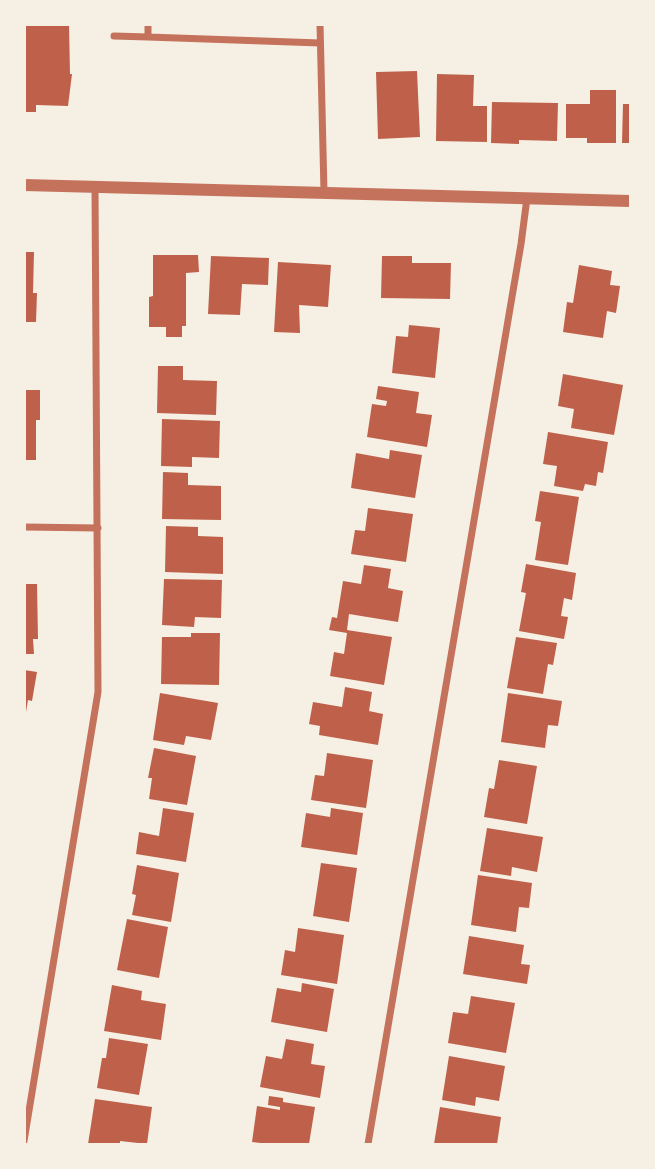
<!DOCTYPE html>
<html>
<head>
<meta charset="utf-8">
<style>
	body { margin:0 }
	#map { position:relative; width:655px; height:1169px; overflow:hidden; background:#f6efe4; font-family:Commissioner,sans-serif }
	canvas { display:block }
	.frame { position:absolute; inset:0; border:26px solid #f6efe4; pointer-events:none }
</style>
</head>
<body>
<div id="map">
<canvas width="655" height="1169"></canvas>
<div class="frame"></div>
</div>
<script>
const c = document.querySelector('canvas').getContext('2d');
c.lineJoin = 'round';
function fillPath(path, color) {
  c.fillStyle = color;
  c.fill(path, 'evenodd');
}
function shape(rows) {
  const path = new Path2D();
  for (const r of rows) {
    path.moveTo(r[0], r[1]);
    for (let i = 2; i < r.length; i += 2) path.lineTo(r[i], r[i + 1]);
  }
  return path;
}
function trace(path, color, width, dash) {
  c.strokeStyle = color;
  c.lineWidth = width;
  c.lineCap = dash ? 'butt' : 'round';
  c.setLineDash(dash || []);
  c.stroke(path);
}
fillPath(shape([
	[24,24,69,24,70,74,72,74,68,106,36,105,36,112,24,112],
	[417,71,420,137,378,139,376,72],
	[437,74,474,75,473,106,487,106,487,142,436,141],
	[590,90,616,90,616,143,587,143,587,138,566,138,566,104,590,104],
	[492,102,558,103,557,141,519,140,519,144,491,143],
	[623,104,630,104,630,143,622,143],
	[24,252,34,252,33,293,37,293,36,322,24,322],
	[153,255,198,255,199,272,186,273,186,326,182,326,182,337,166,337,166,327,149,327,149,297,153,296],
	[211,256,269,258,268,285,242,284,240,315,208,314],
	[382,256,412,256,412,263,451,263,450,299,381,298],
	[278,262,331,265,328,307,299,305,300,333,274,332],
	[579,265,612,271,610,285,620,286,616,313,607,311,603,338,563,332,567,302,573,303],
	[409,325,440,328,435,378,392,373,396,336,408,337],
	[158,366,183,366,183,380,217,381,216,415,157,413],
	[563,374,623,385,614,435,571,428,574,409,558,406],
	[378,386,419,392,416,413,432,415,427,447,367,437,372,404,386,406,387,401,376,399],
	[24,390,40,390,40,420,36,420,36,460,24,460],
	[162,419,220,421,219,458,192,457,192,467,161,466],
	[548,432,608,442,603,473,598,472,596,486,585,484,583,491,554,486,557,466,543,464],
	[390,450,422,455,415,498,351,488,356,453,389,459],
	[163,472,188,473,188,485,221,486,221,520,162,519],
	[540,491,579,497,568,565,535,560,541,522,535,521],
	[368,508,413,514,406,562,351,554,355,530,365,531],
	[166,526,198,527,198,536,223,537,223,574,165,572],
	[526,564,576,573,572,600,564,598,561,616,568,617,564,639,519,631,526,593,521,592],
	[364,565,391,569,388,588,403,591,398,622,349,614,347,630,392,637,384,685,330,676,334,652,344,654,347,633,329,630,332,617,337,618,343,581,361,584],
	[164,579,222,580,221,618,195,617,194,627,162,625],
	[24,584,37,584,38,639,33,639,34,654,24,654],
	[191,633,220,633,219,685,161,684,162,637,191,637],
	[516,637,557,643,553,665,548,664,543,694,507,688],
	[24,670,37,672,32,701,28,700,26,712],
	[345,687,372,692,369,711,383,714,378,745,319,735,320,726,309,724,313,702,342,707],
	[160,693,218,703,211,740,186,736,184,745,153,740],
	[508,693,562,701,558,726,548,725,545,748,501,742],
	[154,748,196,756,187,805,149,799,152,778,148,778],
	[327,753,373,760,366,808,311,800,315,775,324,776],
	[499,760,537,766,527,824,484,817,489,788,494,789],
	[163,808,194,813,186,862,136,854,139,832,159,836],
	[331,808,363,813,357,855,301,847,306,813,330,817],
	[487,828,543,837,537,872,512,867,511,876,480,871],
	[321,863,357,868,349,922,313,916],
	[137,865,179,873,171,922,132,915,136,895,132,894],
	[478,875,532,883,529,908,519,907,516,932,471,925],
	[127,919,168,927,159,978,117,970],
	[298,928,344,935,337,984,281,975,285,950,295,952],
	[469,936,524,945,521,964,530,965,527,984,463,974],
	[302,983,334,989,327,1032,271,1022,277,988,301,992],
	[112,985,142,991,141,1000,166,1004,161,1040,104,1031],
	[471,996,515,1003,506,1053,448,1043,453,1012,468,1014],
	[109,1038,148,1044,139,1095,97,1088,102,1058,106,1058],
	[286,1039,314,1044,311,1064,325,1066,320,1098,260,1087,266,1056,282,1059],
	[449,1056,505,1066,499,1101,476,1097,475,1106,442,1100],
	[269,1096,283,1098,283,1102,315,1107,309,1144,269,1144,252,1142,257,1106,280,1110,280,1107,268,1105],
	[95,1099,152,1107,147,1144,120,1141,120,1144,88,1144],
	[440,1107,501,1117,497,1144,434,1144]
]), '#bf614a');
trace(shape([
	[148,24,148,37,320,43],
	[320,24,324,192],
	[114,36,148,37],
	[24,527,98,528],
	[24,1141,98,692,95,187],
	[368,1144,521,244,527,198]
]), '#c5725c', 7);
trace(shape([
	[24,185,630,201]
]), '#c5725c', 12);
</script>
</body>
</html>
